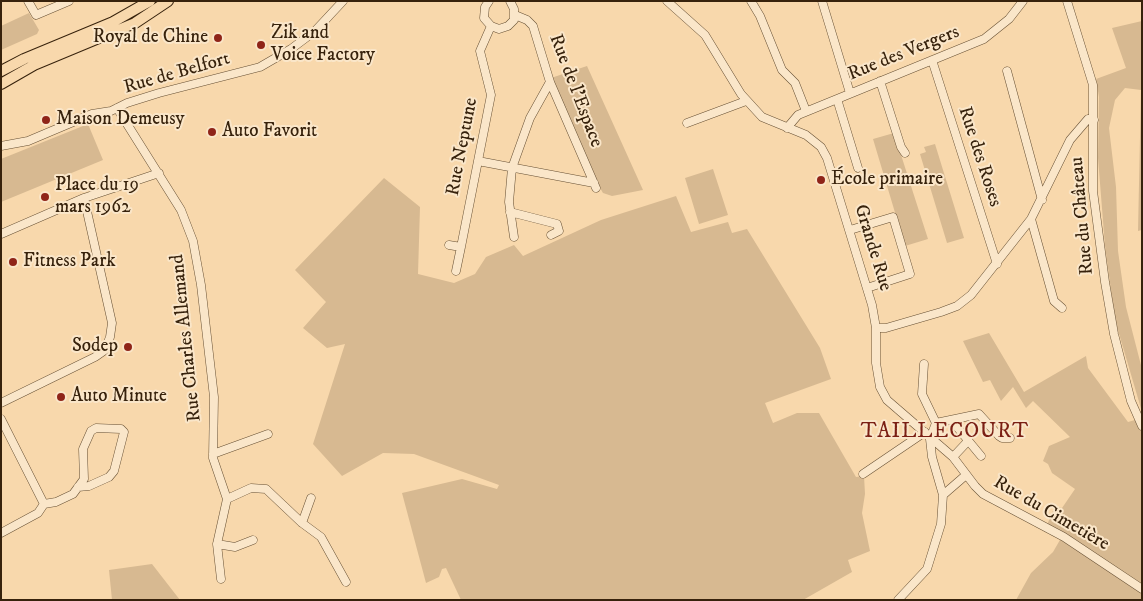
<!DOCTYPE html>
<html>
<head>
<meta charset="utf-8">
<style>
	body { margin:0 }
	#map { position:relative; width:1143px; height:601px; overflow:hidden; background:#f8d8ac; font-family:"IM FELL DW Pica",serif }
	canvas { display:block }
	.frame { position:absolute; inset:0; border:2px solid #37220c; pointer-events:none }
</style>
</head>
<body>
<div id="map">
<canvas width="1143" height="601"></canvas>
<div class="frame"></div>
</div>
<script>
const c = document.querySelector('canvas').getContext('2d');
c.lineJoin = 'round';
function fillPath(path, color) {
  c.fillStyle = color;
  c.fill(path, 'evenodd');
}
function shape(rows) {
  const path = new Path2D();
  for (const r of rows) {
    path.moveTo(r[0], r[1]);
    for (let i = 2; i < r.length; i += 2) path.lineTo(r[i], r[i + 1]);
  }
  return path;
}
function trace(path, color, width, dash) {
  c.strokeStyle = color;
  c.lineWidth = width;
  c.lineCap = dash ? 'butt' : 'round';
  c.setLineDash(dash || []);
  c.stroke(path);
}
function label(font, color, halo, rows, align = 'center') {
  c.font = font + ' "IM FELL DW Pica",serif';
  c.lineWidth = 4;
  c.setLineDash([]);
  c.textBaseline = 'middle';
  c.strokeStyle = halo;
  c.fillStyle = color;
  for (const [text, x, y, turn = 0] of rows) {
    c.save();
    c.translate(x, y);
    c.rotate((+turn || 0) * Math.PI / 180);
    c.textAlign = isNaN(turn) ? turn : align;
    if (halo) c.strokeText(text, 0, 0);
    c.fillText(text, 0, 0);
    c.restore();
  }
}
fillPath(shape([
	[29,13,39,30,37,34,1,50,1,26],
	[1142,21,1142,230,1138,231,1141,90,1125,88,1115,100,1109,128,1116,187,1118,251,1126,307,1142,369,1142,412,1115,320,1105,246,1098,158,1099,97,1096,79,1126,68,1112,28],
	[587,66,643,190,612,196,603,193,600,188,551,78],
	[88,124,103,160,1,202,1,159],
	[894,133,928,239,905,246,873,139],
	[935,144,964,238,947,243,920,154,926,152,924,147],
	[713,169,728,215,699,224,685,178],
	[384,178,420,207,418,274,454,283,475,274,486,257,514,245,523,256,601,220,676,196,691,232,728,222,732,233,747,229,820,348,831,379,765,403,773,423,797,413,819,413,856,477,864,476,865,494,862,513,870,551,848,560,852,572,803,600,461,600,446,568,442,569,439,577,426,583,402,493,462,479,497,489,499,485,414,454,383,453,342,476,313,444,345,344,327,348,303,328,326,302,295,270],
	[989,333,1024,392,1086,356,1088,368,1128,422,1135,420,1142,431,1142,600,1016,600,1031,573,1053,552,1064,533,1047,525,1055,506,1062,508,1075,489,1052,473,1048,464,1043,461,1049,446,1070,437,1033,401,1026,408,1013,387,1001,401,990,380,983,382,963,341],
	[152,564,180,600,112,600,109,570]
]), '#d7b991');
const minor = shape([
	[28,1,36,15,69,1],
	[489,1,485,7,484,18,491,26,499,29,508,26,514,20,514,9,510,1],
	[667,1,705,35,741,94,762,117,806,135,821,147,827,158,872,305,876,328,876,363,880,387,887,400,953,457,975,486,983,494,1064,537,1142,589],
	[751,1,760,16,782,70,795,83,806,111],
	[822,1,850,93],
	[1067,1,1093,85,1093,191,1105,282,1114,334,1131,401,1142,426],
	[515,15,527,20,533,26,550,82,596,188],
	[932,60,997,264],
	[1007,71,1042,200],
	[880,81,901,147,905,153],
	[837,99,858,168],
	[117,108,181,210,193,241,201,285,214,397,213,458,227,499,217,544,235,547,253,540],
	[687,123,746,101],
	[787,128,798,115,984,39,1009,19,1023,1],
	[1,146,28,141,92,114,111,111,127,103,159,93,260,67,291,49,315,31,343,1],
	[478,161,594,183],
	[510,212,557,224,559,231,551,235],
	[1031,219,1054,301,1062,308],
	[850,230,893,217,910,274,867,288],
	[1,234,84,198,159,173],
	[514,237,509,202,512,168,530,118,550,82],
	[449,245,461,247,456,271],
	[461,247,491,95,480,51,491,26],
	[876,328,886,328,941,312,957,306,971,295,1031,219,1070,140,1088,119,1094,120],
	[924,364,922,394,936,423],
	[1,403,95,357,105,350,110,337,112,323,84,198],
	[1,419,44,504,38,513,1,533],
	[952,421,981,456],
	[213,454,268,434],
	[953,457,968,441],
	[863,474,925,432],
	[943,495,966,475],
	[227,499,251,488,266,489,302,523,321,537,346,582],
	[44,504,56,502,73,494,84,479,83,449,91,431,96,428,121,429,124,432,114,471,109,477,89,486,78,487],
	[302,523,311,498],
	[217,544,221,579],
	[898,600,927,569,941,524,943,495,932,457,930,439,936,423,979,414,999,436,1002,438,1010,438]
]);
const major = shape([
	[1,71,24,59,113,22,150,1],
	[1,84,34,65,135,23,168,1]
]);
trace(minor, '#675034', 9);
trace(major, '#37220c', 12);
trace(minor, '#fae6c9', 8);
trace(major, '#f8d8ac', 10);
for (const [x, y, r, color] of [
	[218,38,5,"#8f2418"],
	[261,45,5,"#8f2418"],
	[46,120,5,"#8f2418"],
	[212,132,5,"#8f2418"],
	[821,180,5,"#8f2418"],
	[45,197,5,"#8f2418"],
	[13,262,5,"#8f2418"],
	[128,347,5,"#8f2418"],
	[61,397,5,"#8f2418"]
]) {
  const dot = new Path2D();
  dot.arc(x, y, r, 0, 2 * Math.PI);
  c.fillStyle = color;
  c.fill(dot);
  trace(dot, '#fae6c9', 2);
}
label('19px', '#37220c', '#fae6c9', [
	["Zik and",271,34],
	["Voice Factory",271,56],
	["Royal de Chine",208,38,"right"],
	["Maison Demeusy",56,120],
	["Auto Favorit",222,132],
	["École primaire",831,180],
	["Place du 19",55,186],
	["mars 1962",55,208],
	["Fitness Park",23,262],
	["Sodep",118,347,"right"],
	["Auto Minute",71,397]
], 'left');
label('19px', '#37220c', '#fae6c9', [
	["Rue des Vergers",904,54,-22],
	["Rue de Belfort",177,74,-16],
	["Rue de l'Espace",575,91,69],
	["Rue Neptune",463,147,-79],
	["Rue des Roses",979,157,72],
	["Rue du Château",1083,216,-95],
	["Grande Rue",872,248,73],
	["Rue Charles Allemand",187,338,-96],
	["Rue du Cimetière",1051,514,30]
]);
c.letterSpacing = '1px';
label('21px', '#7a1f14', '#fae6c9', [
	["TAILLECOURT",945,433]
]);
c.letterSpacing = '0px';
</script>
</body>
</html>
